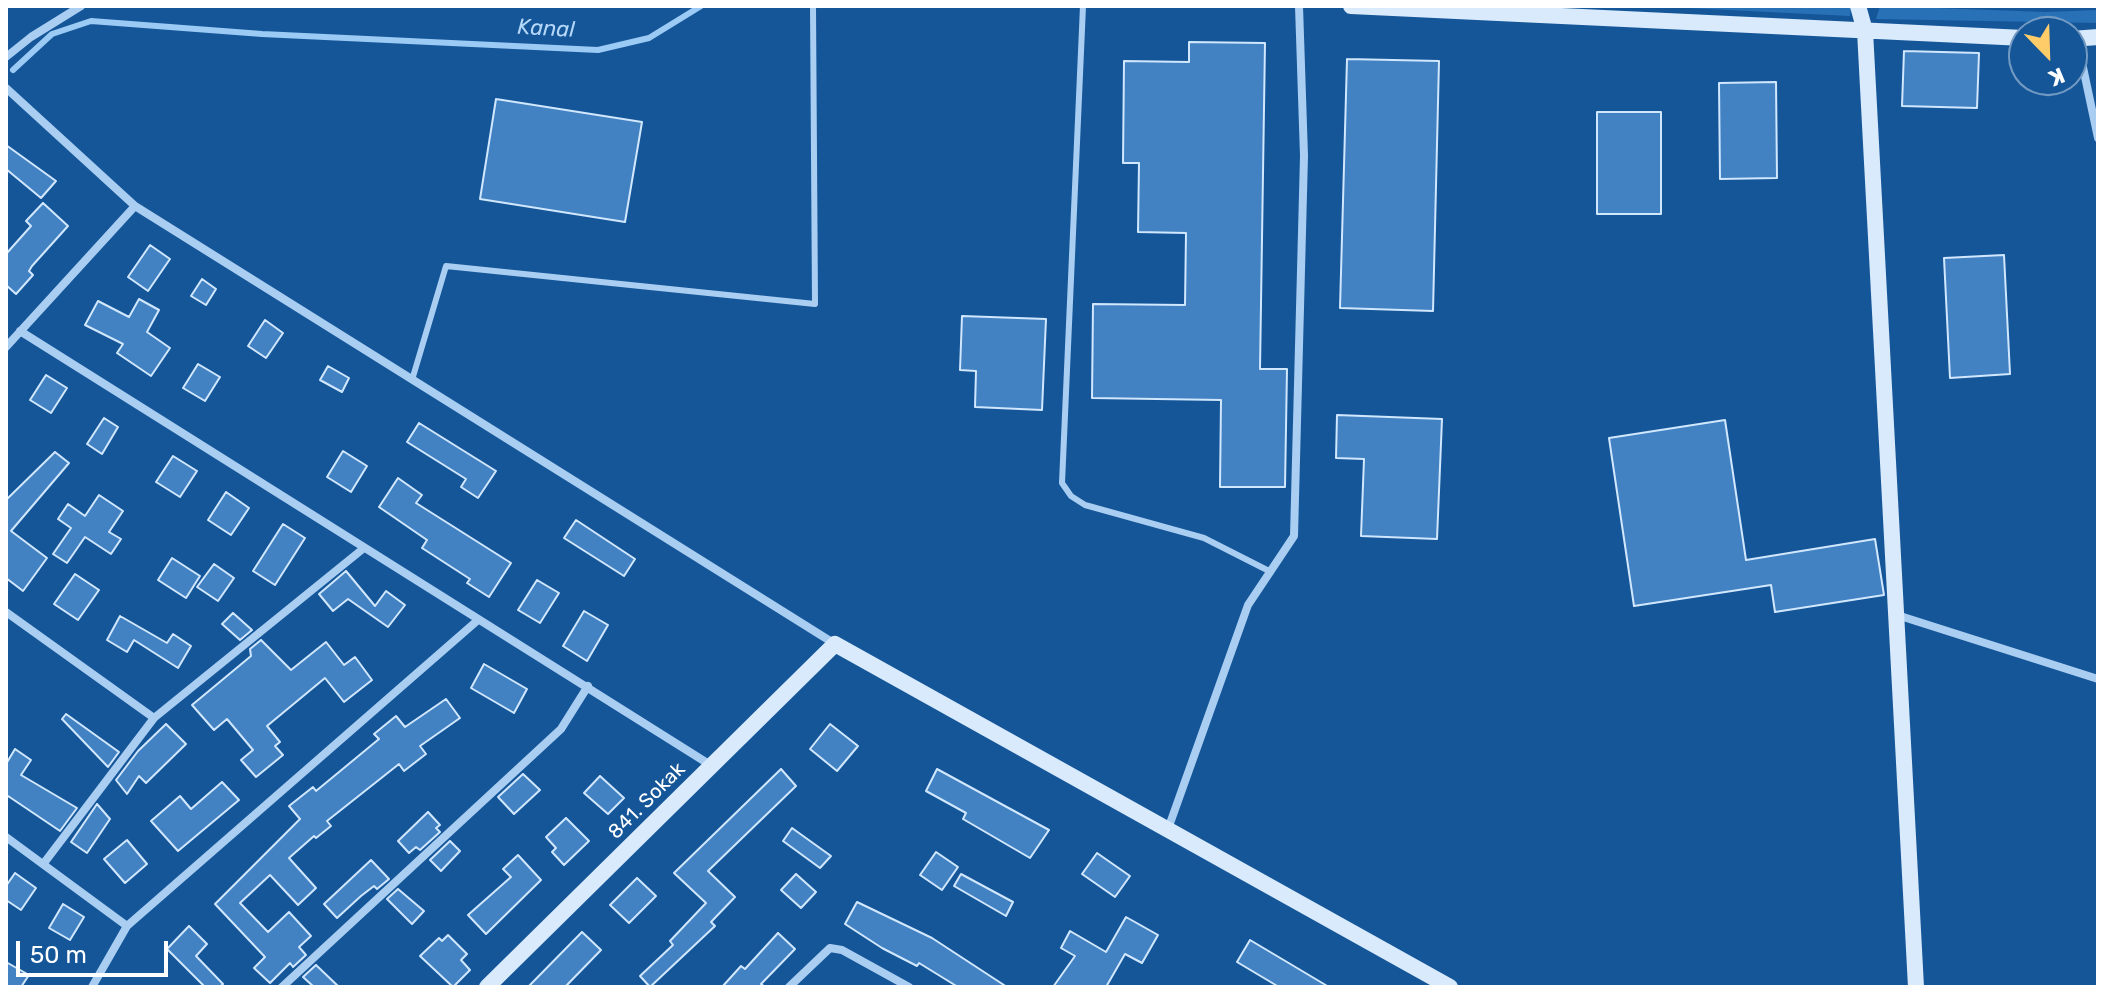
<!DOCTYPE html>
<html>
<head>
<meta charset="utf-8">
<style>
	body { margin:0 }
	#map { position:relative; width:2104px; height:993px; overflow:hidden; background:#155699; font-family:Rubik,sans-serif }
	canvas { display:block }
	.frame { position:absolute; inset:0; border:8px solid #fff; pointer-events:none }
	.north { position:absolute; left:2008px; top:16px; width:80px; height:80px; box-sizing:border-box; background:#155699; border:2px solid #739ac2; border-radius:50%; rotate:157deg; font-size:22px; font-weight:700; line-height:32px; text-align:center; color:#fff }
	.north::after { content:''; display:block; margin:auto; width:28px; height:36px; background:#ffcc6a; clip-path:polygon(50% 0,100% 100%,50% 72%,0 100%) }
	.scale { position:absolute; left:16px; top:941px; width:152px; height:36px; box-sizing:border-box; border:4px solid #fff; border-top:0; padding-left:10px; font-size:24px; line-height:28px; white-space:nowrap; color:#fff; -webkit-text-stroke:6px #155699; paint-order:stroke }
</style>
</head>
<body>
<div id="map">
<canvas width="2104" height="993"></canvas>
<div class="frame"></div>
<div class="north">K</div>
<div class="scale">50 m</div>
</div>
<script>
const c = document.querySelector('canvas').getContext('2d');
c.lineJoin = 'round';
function fillPath(path, color) {
  c.fillStyle = color;
  c.fill(path, 'evenodd');
}
function shape(rows) {
  const path = new Path2D();
  for (const r of rows) {
    path.moveTo(r[0], r[1]);
    for (let i = 2; i < r.length; i += 2) path.lineTo(r[i], r[i + 1]);
  }
  return path;
}
function trace(path, color, width, dash) {
  c.strokeStyle = color;
  c.lineWidth = width;
  c.lineCap = dash ? 'butt' : 'round';
  c.setLineDash(dash || []);
  c.stroke(path);
}
function label(font, color, halo, rows, align = 'center') {
  c.font = font + ' Rubik,sans-serif';
  c.lineWidth = 7;
  c.setLineDash([]);
  c.textBaseline = 'middle';
  c.strokeStyle = halo;
  c.fillStyle = color;
  for (const [text, x, y, turn = 0] of rows) {
    c.save();
    c.translate(x, y);
    c.rotate((+turn || 0) * Math.PI / 180);
    c.textAlign = isNaN(turn) ? turn : align;
    if (halo) c.strokeText(text, 0, 0);
    c.fillText(text, 0, 0);
    c.restore();
  }
}
fillPath(shape([
	[1647,6,1851,6,1850,16],
	[1880,6,2047,12,2098,10,2098,23,1876,19]
]), '#2871b7');
trace(shape([
	[13,70,52,34,91,21,262,34,598,50,649,38,701,6]
]), '#9bcaf5', 6);
const building = shape([
	[1189,42,1265,43,1260,369,1287,369,1285,487,1220,487,1221,400,1092,398,1093,304,1185,305,1186,233,1138,232,1139,163,1123,163,1124,61,1189,62,1189,42],
	[1904,51,1979,53,1977,108,1902,106,1904,51],
	[1347,59,1439,61,1433,311,1340,308,1347,59],
	[1776,82,1777,178,1720,179,1719,83,1776,82],
	[496,99,642,122,625,222,480,199,496,99],
	[1597,112,1661,112,1661,214,1597,214,1597,112],
	[6,145,56,181,41,198,6,169,6,145],
	[43,203,68,226,32,266,29,271,33,275,16,294,6,285,6,254,31,226,26,221,43,203],
	[150,245,170,259,148,291,128,277,150,245],
	[2004,255,2010,374,1950,378,1944,258,2004,255],
	[202,279,216,289,206,305,191,296,202,279],
	[139,299,159,310,147,332,170,348,151,376,117,353,123,344,85,325,98,301,129,317,139,299],
	[962,316,1046,319,1042,410,975,407,976,371,960,370,962,316],
	[265,320,283,333,266,358,248,346,265,320],
	[198,364,220,377,205,401,183,388,198,364],
	[328,366,349,378,342,392,320,380,328,366],
	[46,375,67,388,51,413,30,400,46,375],
	[1337,415,1442,419,1437,539,1361,536,1364,459,1336,458,1337,415],
	[104,418,118,427,102,454,87,444,104,418],
	[1725,420,1746,560,1875,539,1884,595,1775,612,1771,585,1634,606,1609,438,1725,420],
	[419,423,496,471,478,498,461,487,466,479,407,442,419,423],
	[343,451,367,466,351,492,327,477,343,451],
	[55,452,69,463,11,531,47,558,23,591,6,578,6,500,55,452],
	[173,456,197,471,180,497,156,482,173,456],
	[398,478,422,495,416,503,511,563,489,597,467,583,470,579,422,548,427,540,379,507,398,478],
	[226,492,249,508,231,535,208,520,226,492],
	[99,495,123,511,109,532,121,539,111,554,85,537,67,563,53,554,71,528,58,519,68,504,85,516,99,495],
	[576,520,635,559,624,576,564,538,576,520],
	[283,524,305,538,275,585,253,571,283,524],
	[172,558,200,576,186,598,158,580,172,558],
	[214,564,234,578,218,601,197,587,214,564],
	[346,571,375,606,386,591,405,605,388,627,348,599,333,611,319,594,346,571],
	[75,574,99,590,78,620,54,604,75,574],
	[537,580,559,593,540,623,518,610,537,580],
	[584,611,608,625,587,661,563,646,584,611],
	[233,613,252,630,240,640,222,624,233,613],
	[120,616,167,643,173,634,191,646,178,668,134,640,127,652,107,640,120,616],
	[261,640,291,670,326,642,344,665,355,657,372,680,344,702,325,678,267,726,280,742,275,746,283,755,256,777,241,760,253,750,227,719,214,730,192,705,251,656,250,649,261,640],
	[484,664,527,689,514,713,471,688,484,664],
	[446,699,460,718,420,746,426,754,404,771,399,764,327,821,331,826,316,838,314,836,289,858,316,888,298,905,270,875,240,903,268,932,289,912,311,936,299,947,306,955,293,967,290,963,270,983,254,968,265,957,215,904,300,819,289,806,313,787,316,791,379,739,374,734,396,716,405,727,446,699],
	[66,714,119,752,108,767,62,719,66,714],
	[166,724,186,744,146,783,139,776,127,794,116,780,138,751,166,724],
	[830,724,858,746,837,771,810,749,830,724],
	[15,749,31,760,21,775,77,808,60,831,8,796,6,799,6,764,15,749],
	[781,769,796,786,708,871,735,897,711,922,715,926,650,987,640,976,673,945,670,941,706,903,674,873,781,769],
	[937,769,1049,830,1030,858,963,819,966,813,926,791,937,769],
	[523,774,540,790,514,814,498,797,523,774],
	[600,776,624,798,608,814,584,793,600,776],
	[222,782,239,800,178,851,151,821,180,796,191,809,222,782],
	[97,804,110,819,87,853,71,842,97,804],
	[428,812,440,825,436,828,440,832,420,850,416,847,409,853,398,841,428,812],
	[566,818,589,841,564,865,552,852,556,848,546,837,566,818],
	[792,828,831,856,820,868,783,841,792,828],
	[127,840,147,864,125,883,104,859,127,840],
	[450,841,460,851,441,871,430,860,450,841],
	[936,852,958,867,942,890,920,875,936,852],
	[1097,853,1130,876,1115,897,1082,874,1097,853],
	[518,855,541,880,486,934,468,915,511,877,503,869,518,855],
	[371,860,389,879,377,889,374,886,361,896,337,918,324,904,371,860],
	[15,873,36,888,21,910,6,900,6,886,15,873],
	[796,874,816,892,801,908,781,890,796,874],
	[961,874,1013,902,1006,916,954,886,961,874],
	[637,878,656,896,629,923,610,905,637,878],
	[398,889,424,911,412,924,387,899,398,889],
	[857,902,932,938,1007,987,958,987,919,963,917,966,882,948,845,924,857,902],
	[63,904,84,917,70,940,49,928,63,904],
	[1126,917,1158,935,1142,963,1125,954,1106,987,1053,987,1075,956,1061,948,1070,931,1106,952,1126,917],
	[189,926,207,944,196,956,223,984,220,987,205,987,167,949,189,926],
	[582,932,601,950,565,987,528,987,582,932],
	[778,933,795,949,761,984,765,987,722,987,741,966,745,969,778,933],
	[448,935,467,954,461,960,470,970,453,987,420,956,439,938,442,941,448,935],
	[1250,940,1329,987,1279,987,1237,962,1250,940],
	[6,962,29,975,21,987,6,987,6,962],
	[316,965,339,987,314,987,303,977,316,965]
]);
fillPath(building, '#4282c2');
trace(building, '#d1e7fd', 2);
trace(shape([
	[1083,6,1062,483,1071,496,1085,505,1204,538,1271,572],
	[412,380,446,266,815,304,813,6]
]), '#a9cef2', 6);
trace(shape([
	[2077,39,2098,138],
	[6,57,31,37,81,6],
	[6,88,135,206,835,644],
	[20,331,712,766],
	[6,347,135,206],
	[6,612,154,718],
	[1897,615,2098,679],
	[1168,829,1248,605,1294,536,1304,156,1299,6],
	[6,837,127,926],
	[44,863,154,718,364,548],
	[92,987,127,926,478,620],
	[282,987,561,729,588,686],
	[789,987,830,948,842,950,909,987]
]), '#a9cef2', 8);
trace(shape([
	[1351,6,2024,38],
	[1858,6,1865,31,1916,987],
	[2072,39,2098,37],
	[487,987,835,644,1450,987]
]), '#d8eafc', 16);
label('20px', '#fff', '#155699', [
	["841. Sokak",647,801,-45]
]);
label('italic 22px', '#b5d8f9', '#155699', [
	["Kanal",546,29,3]
]);
</script>
</body>
</html>
